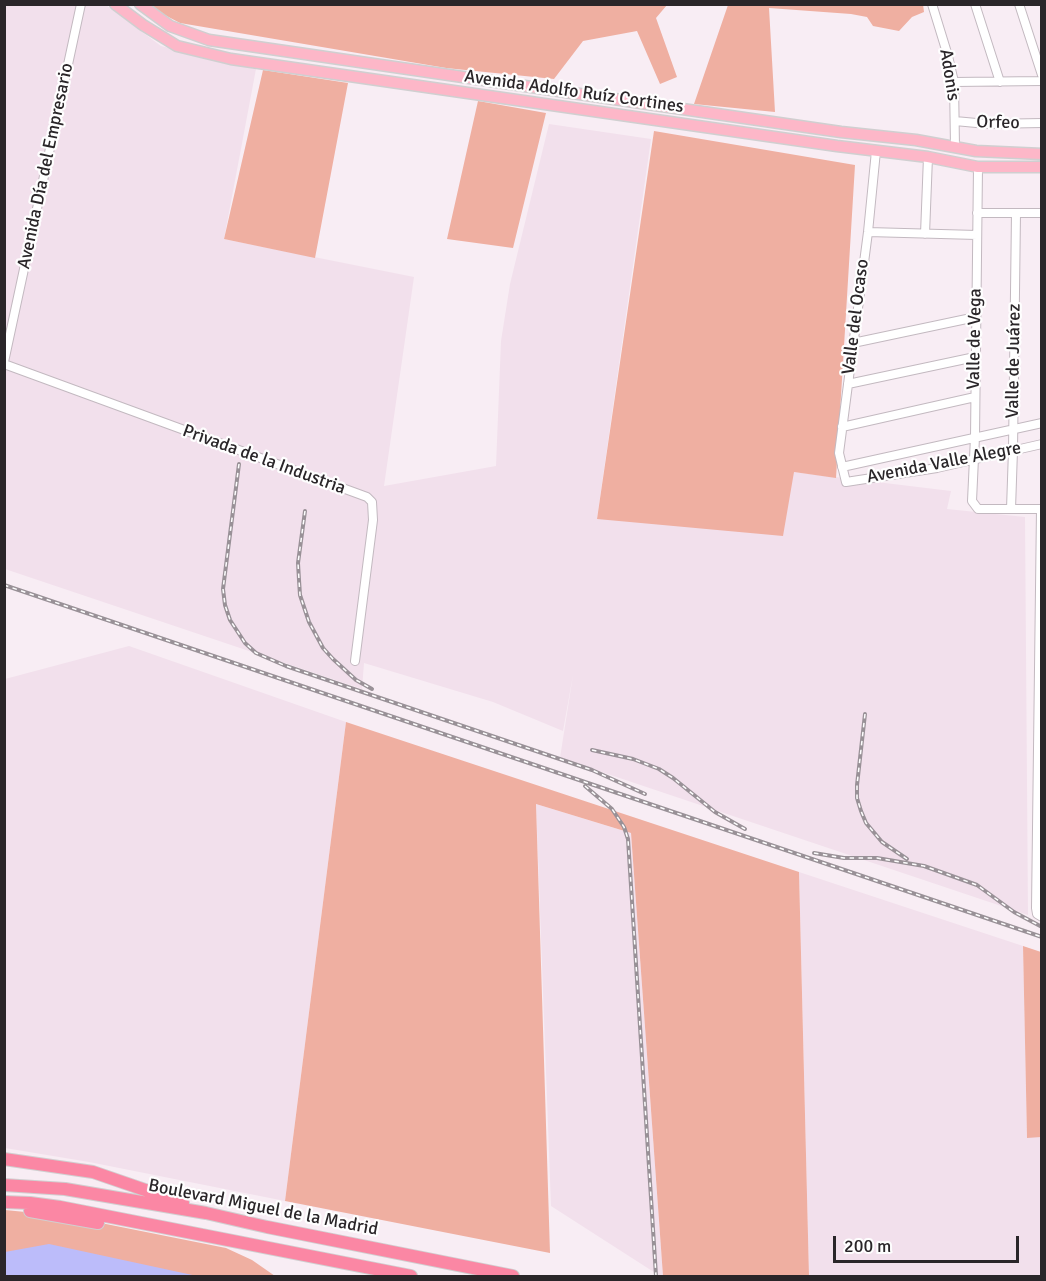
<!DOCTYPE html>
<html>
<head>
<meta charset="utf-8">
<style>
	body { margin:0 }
	#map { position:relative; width:1046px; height:1281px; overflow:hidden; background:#f8edf4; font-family:Signika,sans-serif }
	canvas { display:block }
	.frame { position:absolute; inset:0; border:6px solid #2a2629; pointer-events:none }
	.scale { position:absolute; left:833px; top:1236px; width:186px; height:27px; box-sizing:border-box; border:3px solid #2a2629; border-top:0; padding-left:8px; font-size:18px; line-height:21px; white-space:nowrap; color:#2a2629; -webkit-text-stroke:4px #fefefe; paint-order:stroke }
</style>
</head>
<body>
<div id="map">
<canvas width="1046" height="1281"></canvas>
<div class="frame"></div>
<div class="scale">200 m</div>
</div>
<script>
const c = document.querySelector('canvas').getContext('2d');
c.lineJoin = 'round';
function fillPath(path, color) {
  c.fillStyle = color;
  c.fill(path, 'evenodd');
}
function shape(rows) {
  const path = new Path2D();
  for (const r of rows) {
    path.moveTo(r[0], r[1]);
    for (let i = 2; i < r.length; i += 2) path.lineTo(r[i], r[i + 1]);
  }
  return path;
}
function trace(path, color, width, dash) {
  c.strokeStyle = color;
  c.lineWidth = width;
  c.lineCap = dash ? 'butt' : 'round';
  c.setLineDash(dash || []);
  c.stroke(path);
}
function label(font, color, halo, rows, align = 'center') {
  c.font = font + ' Signika,sans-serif';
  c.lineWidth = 4.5;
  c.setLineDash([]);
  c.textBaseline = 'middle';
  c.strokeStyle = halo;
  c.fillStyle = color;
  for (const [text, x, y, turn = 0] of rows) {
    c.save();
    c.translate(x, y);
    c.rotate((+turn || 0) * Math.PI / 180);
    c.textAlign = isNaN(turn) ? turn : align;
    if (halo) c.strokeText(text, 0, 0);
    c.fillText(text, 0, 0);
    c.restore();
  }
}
fillPath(shape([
	[5,5,106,5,161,46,256,69,224,239,414,277,384,486,496,466,501,341,510,284,549,124,651,139,597,519,794,472,951,491,947,509,1025,517,1028,915,560,758,573,675,563,731,493,702,364,663,362,689,5,569],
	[129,646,346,722,285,1201,89,1162,5,1148,5,679],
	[536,804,631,833,663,1276,660,1276,551,1206],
	[799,872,1023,946,1027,1137,1041,1137,1041,1276,809,1276]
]), '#f2e0ec');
fillPath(shape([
	[149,5,667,5,656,18,677,77,660,84,637,31,583,41,554,79,446,68,180,23,159,12],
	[728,5,923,4,924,12,912,17,899,31,873,26,867,17,851,14,769,8,775,112,694,104],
	[263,70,348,83,315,258,224,239],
	[478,101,546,113,513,248,447,239],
	[654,131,855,165,836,478,794,472,783,536,597,519],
	[346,722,799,872,809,1276,663,1276,631,833,536,804,550,1253,285,1201],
	[1023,946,1041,952,1041,1137,1027,1138],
	[5,1210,66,1216,226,1248,252,1260,275,1276,5,1276]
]), '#efafa1');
fillPath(shape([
	[49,1244,197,1276,198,1276,5,1276,5,1252]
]), '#bcbcfa');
const minor = shape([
	[932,4,948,56,954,82,955,147],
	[975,4,1000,82],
	[1019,4,1042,75],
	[954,82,1042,81],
	[955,121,987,124,1042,123],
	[876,151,868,232,839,453,846,482,937,468,1042,444],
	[978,167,975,437,972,501,978,509,1042,509],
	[977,213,1042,213],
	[868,232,977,235],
	[925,234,928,157],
	[853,343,976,317],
	[4,362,81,4],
	[4,364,367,497,372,502,373,520,355,661],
	[848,384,975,357],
	[842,427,975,397],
	[842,467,1042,423],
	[1011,509,1013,450,1016,213],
	[1041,509,1036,908,1037,914,1042,917]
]);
const major = shape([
	[115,4,143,25,177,46,231,59,837,146,928,157,978,167,1042,167],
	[140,4,170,26,209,40,696,111,841,132,916,140,976,151,1042,154]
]);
const highway = shape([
	[4,1159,93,1172,183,1203],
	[4,1185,65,1189,206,1213,267,1227,513,1276],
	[4,1202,30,1203,60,1207,411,1276],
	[30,1211,98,1223]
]);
trace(minor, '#c3b9c0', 10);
trace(major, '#d0cfd0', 13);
trace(highway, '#d0cfd0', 14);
trace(minor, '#fff', 8);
trace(major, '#fdb7c8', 10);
trace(highway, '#fb87a4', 12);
const rail = shape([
	[239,464,223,589,225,605,230,620,245,643,256,653,286,666,592,770,645,794],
	[305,511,298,563,299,580,300,595,309,622,323,648,333,659,356,680,372,689],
	[4,585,1042,937],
	[865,714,857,785,857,798,861,811,866,823,882,842,907,859],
	[592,750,633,759,659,769,673,778,715,812,745,829],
	[585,786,612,809,624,827,628,839,656,1276],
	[814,853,844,858,877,858,924,866,977,885,1014,912,1042,927]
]);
trace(rail, '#999197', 4);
trace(rail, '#fefefe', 1.5, [4.5]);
label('18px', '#2a2629', '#fefefe', [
	["Adonis",949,75,81],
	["Avenida Adolfo Ruíz Cortines",574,92,8],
	["Orfeo",998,123,1],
	["Avenida Día del Empresario",46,166,-78],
	["Valle del Ocaso",856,317,-83],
	["Valle de Vega",975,339,-89],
	["Valle de Juárez",1014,361,-89],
	["Privada de la Industria",264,460,20],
	["Avenida Valle Alegre",944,463,-11],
	["Boulevard Miguel de la Madrid",263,1208,11]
]);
</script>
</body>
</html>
